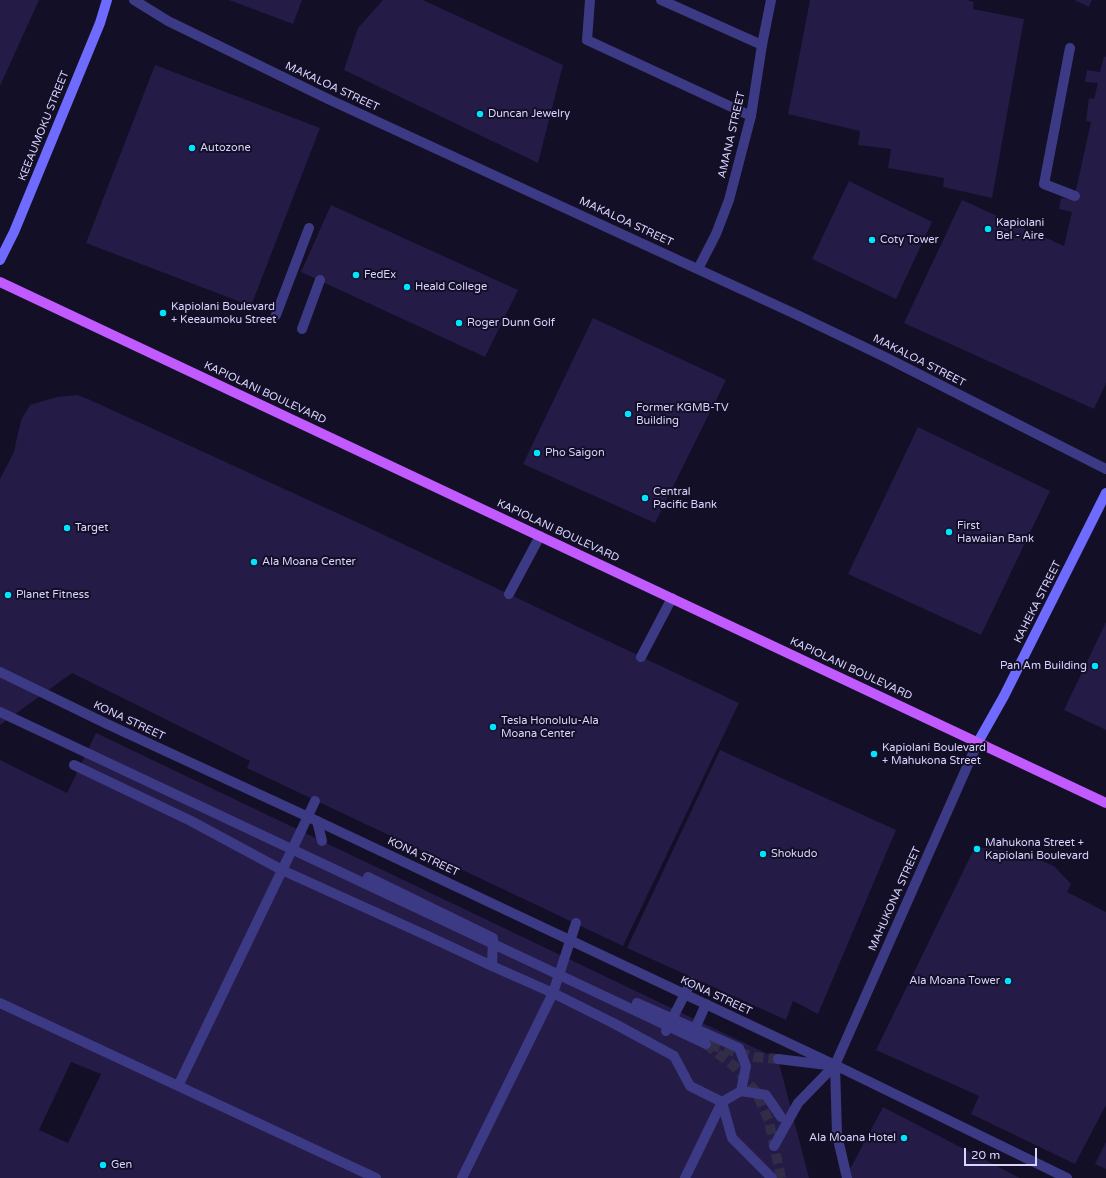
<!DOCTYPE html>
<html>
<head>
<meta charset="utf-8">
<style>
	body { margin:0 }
	#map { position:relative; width:1106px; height:1178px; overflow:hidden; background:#130f26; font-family:"Varela Round",sans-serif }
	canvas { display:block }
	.scale { position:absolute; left:964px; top:1148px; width:73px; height:18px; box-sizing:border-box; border:2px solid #d9d4ff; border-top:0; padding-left:5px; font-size:12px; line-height:14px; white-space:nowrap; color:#d9d4ff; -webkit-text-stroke:3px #130f26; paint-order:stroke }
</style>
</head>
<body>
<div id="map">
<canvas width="1106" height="1178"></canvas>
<div class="scale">20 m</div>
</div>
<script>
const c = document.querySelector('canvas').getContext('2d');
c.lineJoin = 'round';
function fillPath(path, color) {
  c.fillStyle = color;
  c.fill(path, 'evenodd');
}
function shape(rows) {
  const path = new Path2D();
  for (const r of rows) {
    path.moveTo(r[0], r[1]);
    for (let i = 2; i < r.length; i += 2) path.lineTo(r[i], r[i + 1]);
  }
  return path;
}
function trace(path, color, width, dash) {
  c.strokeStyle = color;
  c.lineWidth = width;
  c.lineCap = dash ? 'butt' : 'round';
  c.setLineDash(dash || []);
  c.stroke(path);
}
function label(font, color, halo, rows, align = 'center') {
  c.font = font + ' "Varela Round",sans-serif';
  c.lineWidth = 4;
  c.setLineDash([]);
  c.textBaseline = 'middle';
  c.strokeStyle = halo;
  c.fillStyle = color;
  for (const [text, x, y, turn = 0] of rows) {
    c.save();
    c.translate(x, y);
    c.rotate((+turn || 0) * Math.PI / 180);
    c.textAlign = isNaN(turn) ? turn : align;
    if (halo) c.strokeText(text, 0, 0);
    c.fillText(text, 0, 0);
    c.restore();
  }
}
fillPath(shape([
	[0,0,39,0,0,86],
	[229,0,302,0,293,24],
	[383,0,423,0,563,65,538,163,344,70,358,28],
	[810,0,967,0,974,2,973,9,1024,19,992,198,943,187,944,178,888,168,891,149,858,145,860,131,788,114],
	[1074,0,1092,0,1089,7],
	[1104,56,1106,57,1106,383,1094,409,904,323,962,200,1064,246,1072,212,1059,209,1061,198,1074,199,1091,122,1086,121,1089,98,1094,99,1098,83,1085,82,1087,70,1100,72],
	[155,65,320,128,251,306,86,243],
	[849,181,932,222,896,299,812,259],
	[331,205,518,290,485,357,301,272],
	[593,318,726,380,655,523,523,464],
	[77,395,88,399,363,525,739,703,623,946,247,768,250,761,72,673,0,725,0,479,14,452,18,433,22,418,30,405,57,397],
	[918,427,1050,491,981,635,848,574],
	[1106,622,1106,730,1064,710],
	[96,733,778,1059,809,1178,0,1178,0,760,67,793],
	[71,1062,101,1074,68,1143,39,1130],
	[720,750,896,830,818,1014,793,1001,786,1020,627,948],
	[975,847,1023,853,1054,866,1071,884,1067,892,1106,912,1106,1105,1075,1164,971,1114,979,1096,876,1050],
	[883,1107,1020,1178,852,1178,850,1169],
	[1106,1142,1106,1169,1095,1164]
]), '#241b47');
trace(shape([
	[706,1044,735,1067,756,1092,769,1121,781,1178],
	[710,1045,755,1057,778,1059]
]), '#312d47', 10, [10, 5]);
trace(shape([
	[590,0,587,40,751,116],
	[661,0,762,45],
	[1070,48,1044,184,1075,196],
	[276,315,309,228],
	[302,329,320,280],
	[509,594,540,536],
	[641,657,672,598],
	[74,765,191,821,282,870,430,937,492,966,553,993,615,1024,674,1056,690,1086,722,1102,732,1138,772,1178],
	[317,821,322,841],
	[368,877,493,938,492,966],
	[0,1003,376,1178],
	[637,1003,739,1048,746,1066,741,1091,722,1102,685,1178],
	[693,1033,706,1004],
	[179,1084,301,831],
	[741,1091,766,1095,781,1117],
	[462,1178,553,993]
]), '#3d3a85', 10);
trace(shape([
	[134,0,168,21,328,99,793,313,887,358,1106,469],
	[698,269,716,234,729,200,751,116,762,45,771,0],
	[0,672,107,724,317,821,835,1065,1067,1178],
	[0,712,706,1044],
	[778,1059,827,1065],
	[835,1065,837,1135,847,1178],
	[774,1146,798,1103,835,1065,978,742]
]), '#3d3a85', 10);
trace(shape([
	[0,260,14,232,100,23,107,0],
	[978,742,1004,696,1106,493]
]), '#6f6bff', 10);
trace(shape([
	[0,282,1106,803]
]), '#c25bff', 10);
trace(shape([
	[301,831,315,801],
	[553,993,576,923]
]), '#3d3a85', 10);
trace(shape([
	[666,1031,691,982]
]), '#3d3a85', 10);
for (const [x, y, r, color] of [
	[480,114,4,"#00e5ff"],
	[192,148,4,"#00e5ff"],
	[988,229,4,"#00e5ff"],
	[872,240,4,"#00e5ff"],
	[356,275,4,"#00e5ff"],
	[407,287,4,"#00e5ff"],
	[163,313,4,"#00e5ff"],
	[459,323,4,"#00e5ff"],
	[628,414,4,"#00e5ff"],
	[537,453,4,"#00e5ff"],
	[645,498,4,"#00e5ff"],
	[67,528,4,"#00e5ff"],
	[949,532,4,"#00e5ff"],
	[254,562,4,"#00e5ff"],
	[8,595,4,"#00e5ff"],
	[1095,666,4,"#00e5ff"],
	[493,727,4,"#00e5ff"],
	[874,754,4,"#00e5ff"],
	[977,849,4,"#00e5ff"],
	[763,854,4,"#00e5ff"],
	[1008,981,4,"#00e5ff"],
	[904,1138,4,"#00e5ff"],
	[103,1165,4,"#00e5ff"]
]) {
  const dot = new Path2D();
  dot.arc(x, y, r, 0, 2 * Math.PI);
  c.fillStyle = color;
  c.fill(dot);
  trace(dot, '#130f26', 1.5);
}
label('11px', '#d9d4ff', '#130f26', [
	["MAKALOA STREET",332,87,25],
	["KEEAUMOKU STREET",44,126,-68],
	["AMANA STREET",732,135,-77],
	["MAKALOA STREET",626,222,25],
	["MAKALOA STREET",919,361,27],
	["KAPIOLANI BOULEVARD",265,393,25],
	["KAPIOLANI BOULEVARD",558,531,25],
	["KAHEKA STREET",1038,602,-63],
	["KAPIOLANI BOULEVARD",851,669,25],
	["KONA STREET",129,721,25],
	["KONA STREET",423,857,25],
	["MAHUKONA STREET",895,899,-66],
	["KONA STREET",716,996,25]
]);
label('11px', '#d9d4ff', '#130f26', [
	["Duncan Jewelry",488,114],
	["Autozone",200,148],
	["Kapiolani",996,223],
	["Bel - Aire",996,236],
	["Coty Tower",880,240],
	["FedEx",364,275],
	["Heald College",415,287],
	["Kapiolani Boulevard",171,307],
	["+ Keeaumoku Street",171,320],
	["Roger Dunn Golf",467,323],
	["Former KGMB-TV",636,408],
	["Building",636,421],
	["Pho Saigon",545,453],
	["Central",653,492],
	["Pacific Bank",653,505],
	["First",957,526],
	["Hawaiian Bank",957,539],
	["Target",75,528],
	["Ala Moana Center",262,562],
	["Planet Fitness",16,595],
	["Pan Am Building",1087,666,"right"],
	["Tesla Honolulu-Ala",501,721],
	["Moana Center",501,734],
	["Kapiolani Boulevard",882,748],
	["+ Mahukona Street",882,761],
	["Mahukona Street +",985,843],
	["Kapiolani Boulevard",985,856],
	["Shokudo",771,854],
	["Ala Moana Tower",1000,981,"right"],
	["Ala Moana Hotel",896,1138,"right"],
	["Gen",111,1165]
], 'left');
</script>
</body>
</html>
